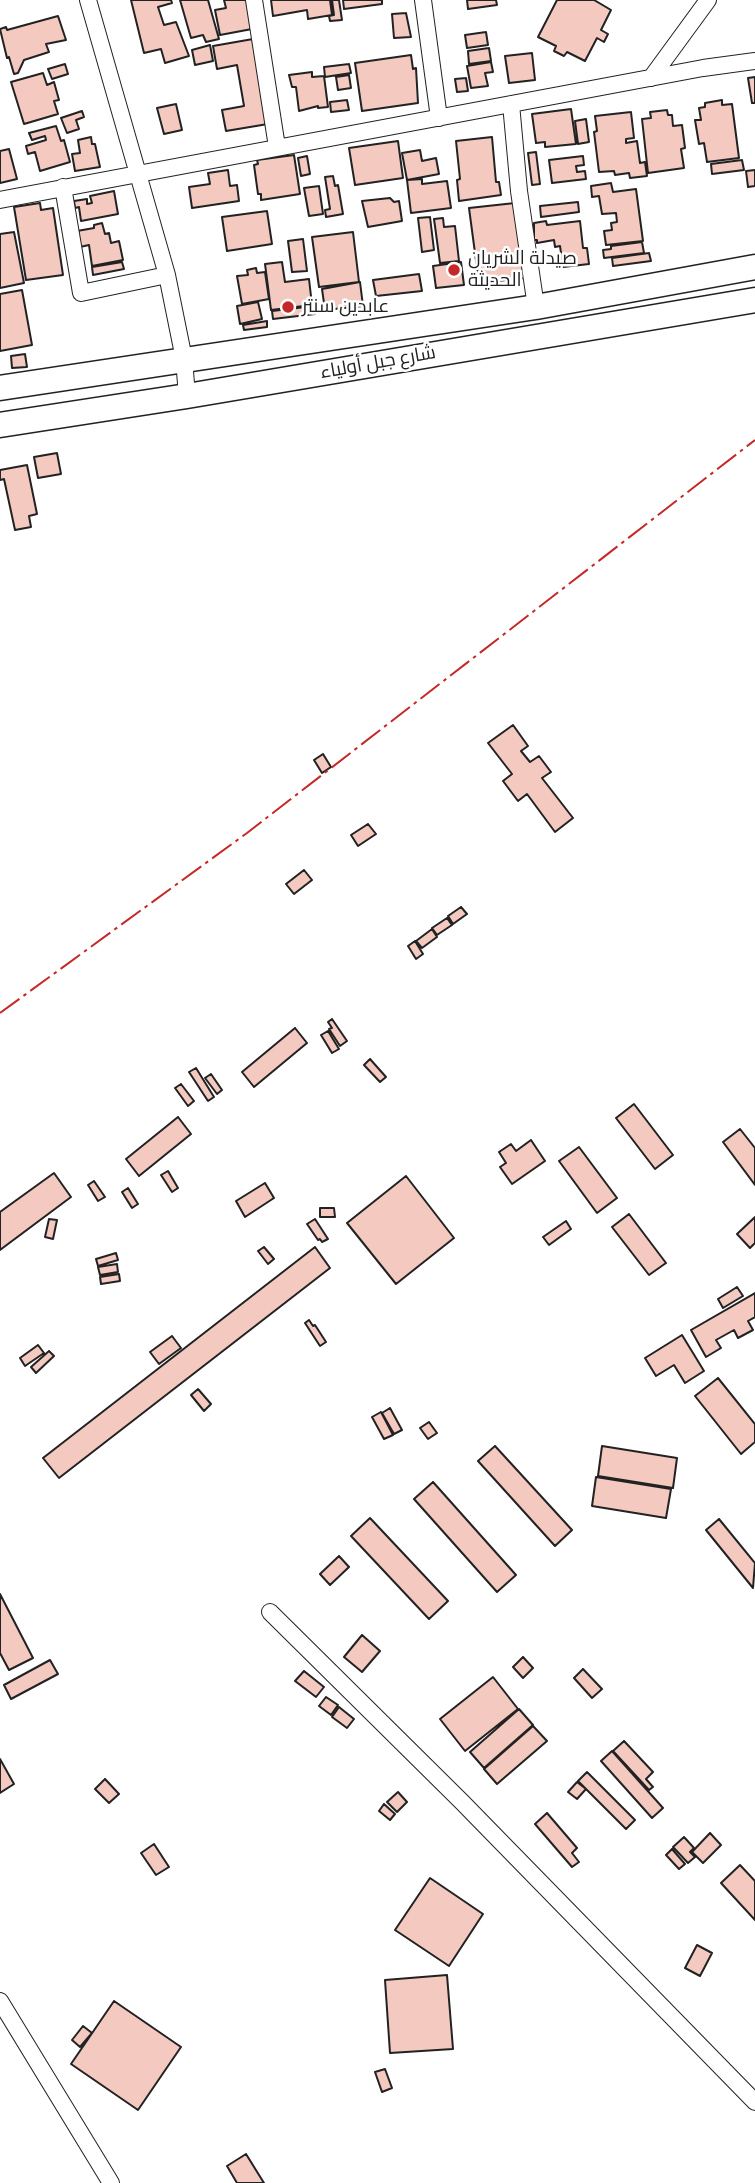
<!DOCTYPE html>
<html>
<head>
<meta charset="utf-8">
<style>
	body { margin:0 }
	canvas { display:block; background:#fff }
</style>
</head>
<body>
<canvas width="755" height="2183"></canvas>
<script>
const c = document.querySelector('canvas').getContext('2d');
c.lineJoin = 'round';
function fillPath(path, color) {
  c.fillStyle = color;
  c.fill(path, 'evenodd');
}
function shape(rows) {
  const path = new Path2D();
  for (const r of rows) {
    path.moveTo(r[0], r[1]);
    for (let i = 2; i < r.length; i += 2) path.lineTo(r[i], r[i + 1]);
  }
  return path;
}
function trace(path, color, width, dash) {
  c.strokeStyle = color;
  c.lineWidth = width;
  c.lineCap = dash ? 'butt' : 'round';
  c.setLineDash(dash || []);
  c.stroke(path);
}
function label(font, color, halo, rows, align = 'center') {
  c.font = font + ' "Archivo Narrow",Cairo,sans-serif';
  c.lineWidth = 5;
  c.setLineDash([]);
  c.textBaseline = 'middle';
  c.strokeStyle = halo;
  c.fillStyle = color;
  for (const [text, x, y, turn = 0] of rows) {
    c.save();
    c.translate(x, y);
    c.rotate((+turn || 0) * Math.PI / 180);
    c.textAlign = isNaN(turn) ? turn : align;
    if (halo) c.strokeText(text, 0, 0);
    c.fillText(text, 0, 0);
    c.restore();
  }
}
const building = shape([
	[131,0,171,0,172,3,158,7,164,25,176,22,189,56,165,63,161,49,144,53,131,0],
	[180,0,208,0,219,39,206,42,203,35,191,38,180,0],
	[224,0,247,0,252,29,220,35,215,10,226,8,224,0],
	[271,0,330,0,332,15,308,19,307,10,273,16,271,0],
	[332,0,339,0,342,20,330,21,329,16,334,15,332,0],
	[343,0,382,0,382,4,344,9,343,0],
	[467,0,496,0,497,5,468,9,467,0],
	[557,0,594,0,611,10,601,30,608,34,604,42,597,38,585,61,567,52,564,56,554,51,556,46,538,37,557,0],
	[406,13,411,37,394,38,392,14,406,13],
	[58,16,66,40,46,44,49,52,24,60,18,73,14,74,9,57,7,58,0,29,6,27,7,30,58,16],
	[486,32,488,45,467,48,465,35,486,32],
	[253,39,268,124,226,131,222,110,244,106,237,65,217,69,213,46,253,39],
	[210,45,213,61,195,65,192,50,210,45],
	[489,48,491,61,469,64,468,51,489,48],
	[532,53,535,80,509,83,505,56,532,53],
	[411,55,413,69,416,68,418,103,362,111,355,63,411,55],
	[491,62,493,72,485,73,488,86,471,88,467,66,491,62],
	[65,64,68,74,52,79,48,69,65,64],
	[349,64,351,73,325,77,324,67,349,64],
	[312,72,312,77,324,76,328,107,318,108,318,106,299,111,296,87,292,87,289,75,312,72],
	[43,73,47,85,54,82,59,100,54,101,58,114,24,124,11,82,43,73],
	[349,75,351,88,338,90,336,77,349,75],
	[755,77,755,103,752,103,748,78,755,77],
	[466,78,468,91,457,92,455,79,466,78],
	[347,100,349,110,331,112,330,102,347,100],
	[722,100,722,105,732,104,739,158,707,162,704,143,699,144,695,120,701,120,699,108,705,107,705,103,722,100],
	[176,104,182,130,164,134,157,108,176,104],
	[571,109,576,144,545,147,545,142,536,143,532,114,571,109],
	[667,110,668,115,672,115,673,126,682,125,685,148,681,149,684,168,648,173,642,119,651,118,650,112,667,110],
	[82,111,84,117,76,120,79,129,67,133,61,118,82,111],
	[631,112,634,138,626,139,626,143,637,141,640,163,645,162,647,176,630,178,629,173,615,175,614,171,599,172,594,132,597,131,595,116,631,112],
	[586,119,589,142,578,144,575,121,586,119],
	[56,126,61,141,64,140,70,162,40,171,35,152,28,154,26,146,46,140,45,136,32,140,29,133,56,126],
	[91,137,92,144,95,144,100,167,75,171,72,154,80,153,78,140,91,137],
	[492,137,496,182,499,182,501,195,459,201,457,180,460,179,456,141,492,137],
	[398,141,403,178,355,185,349,148,398,141],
	[9,149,17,179,0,183,0,151,9,149],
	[420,150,422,161,436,158,439,174,407,180,402,153,420,150],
	[536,152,540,184,532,185,528,153,536,152],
	[294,155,300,194,261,200,261,194,258,194,254,165,258,164,257,160,294,155],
	[307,156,310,174,301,176,298,158,307,156],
	[583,156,584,165,576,166,577,172,585,171,586,179,552,183,549,160,583,156],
	[742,160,744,170,712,174,711,164,742,160],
	[228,170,230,186,237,185,239,201,192,208,189,187,210,184,208,173,228,170],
	[755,170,755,186,748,187,746,171,755,170],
	[333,176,335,186,338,185,343,214,326,217,325,210,330,209,325,177,333,176],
	[422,179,422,184,447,181,451,208,411,213,407,180,422,179],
	[611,183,613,192,636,189,643,241,606,245,604,231,612,230,611,223,617,222,616,213,602,214,599,196,592,197,591,186,611,183],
	[319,186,323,214,309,216,304,188,319,186],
	[114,191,118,214,81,221,79,207,75,208,74,201,87,199,87,204,92,203,90,196,114,191],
	[390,198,394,202,399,201,402,221,368,227,362,201,390,198],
	[578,202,579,212,541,217,540,206,578,202],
	[40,203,41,210,53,208,63,275,26,280,14,207,40,203],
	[515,203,525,278,479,283,469,208,515,203],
	[267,211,272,244,227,251,222,217,267,211],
	[430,217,434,250,422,252,418,218,430,217],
	[443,218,444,227,455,226,459,261,440,263,434,219,443,218],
	[546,221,547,225,580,221,583,248,587,248,589,264,563,267,560,246,555,247,554,240,537,243,537,240,534,240,534,223,546,221],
	[102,223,105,234,109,233,111,243,119,241,123,260,92,266,89,245,80,247,77,231,94,228,94,225,102,223],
	[14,232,24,283,0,288,0,234,14,232],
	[353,232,359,282,319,287,312,237,353,232],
	[303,239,307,271,292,272,288,241,303,239],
	[642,242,644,253,604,258,603,250,611,249,611,246,642,242],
	[649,253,651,261,613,266,612,258,649,253],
	[122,262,124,269,93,275,92,267,122,262],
	[282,262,285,282,309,279,312,305,271,310,265,264,282,262],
	[461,262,464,285,436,288,433,266,461,262],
	[256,268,257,273,265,272,269,299,242,304,237,276,248,275,247,270,256,268],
	[419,274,422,291,376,296,373,280,419,274],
	[360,282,363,306,325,310,322,289,360,282],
	[22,290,32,345,0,351,0,294,22,290],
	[258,302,262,319,240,324,237,306,258,302],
	[314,306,315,314,273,319,272,311,314,306],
	[267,321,267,327,244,330,243,325,267,321],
	[25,354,27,367,12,368,11,356,25,354],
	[57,453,61,474,38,478,34,457,57,453],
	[27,465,37,514,29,516,31,527,15,530,4,479,0,480,0,470,27,465],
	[513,725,528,746,521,751,530,762,539,756,551,772,542,778,573,818,555,832,527,794,518,801,503,781,512,774,488,743,513,725],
	[323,754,331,767,322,773,314,760,323,754],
	[368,824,376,834,358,846,351,835,368,824],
	[304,870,312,880,294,894,286,884,304,870],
	[461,907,467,914,453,924,448,916,461,907],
	[447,918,452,925,437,935,432,928,447,918],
	[432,929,437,937,422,948,416,941,432,929],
	[415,941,423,954,416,959,408,946,415,941],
	[332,1019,347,1041,340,1046,329,1029,332,1028,328,1022,332,1019],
	[295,1028,307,1043,254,1087,242,1072,295,1028],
	[328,1031,339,1049,332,1053,321,1035,328,1031],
	[370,1059,386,1077,380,1082,364,1065,370,1059],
	[196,1068,214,1097,208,1101,189,1072,196,1068],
	[211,1074,222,1090,217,1094,205,1078,211,1074],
	[181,1084,194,1101,188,1106,175,1088,181,1084],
	[634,1104,673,1155,655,1169,616,1118,634,1104],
	[178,1117,191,1134,139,1176,126,1159,178,1117],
	[740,1129,755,1148,755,1185,723,1142,740,1129],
	[531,1140,545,1161,512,1184,500,1167,506,1163,499,1152,511,1144,516,1151,531,1140],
	[579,1147,617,1198,597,1213,559,1161,579,1147],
	[168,1171,178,1188,172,1192,161,1175,168,1171],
	[54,1173,71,1197,0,1250,0,1212,54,1173],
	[406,1176,454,1238,396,1284,347,1223,406,1176],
	[94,1181,105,1197,98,1201,88,1185,94,1181],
	[265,1183,274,1198,245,1217,236,1201,265,1183],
	[128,1188,138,1204,132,1208,122,1192,128,1188],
	[320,1208,334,1208,335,1217,320,1217,320,1208],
	[629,1214,666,1263,649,1275,612,1227,629,1214],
	[755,1217,755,1243,750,1248,737,1234,755,1217],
	[49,1219,57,1220,53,1239,45,1237,49,1219],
	[315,1219,328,1239,322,1242,320,1239,318,1240,307,1224,315,1219],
	[566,1221,571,1229,549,1245,543,1237,566,1221],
	[264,1247,274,1259,268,1264,258,1251,264,1247],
	[315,1247,330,1268,59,1478,43,1458,315,1247],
	[116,1253,118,1260,98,1266,96,1259,116,1253],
	[117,1264,118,1272,100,1275,98,1267,117,1264],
	[119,1274,120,1281,101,1284,100,1277,119,1274],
	[737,1287,743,1296,723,1308,718,1299,737,1287],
	[755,1293,755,1317,748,1321,753,1330,738,1338,734,1330,716,1340,721,1348,706,1357,691,1330,755,1293],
	[309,1320,313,1326,315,1325,326,1342,320,1346,305,1323,309,1320],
	[682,1335,704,1371,685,1383,674,1365,656,1376,645,1358,682,1335],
	[172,1336,181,1348,159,1364,150,1352,172,1336],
	[38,1345,44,1353,25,1366,20,1358,38,1345],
	[49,1351,54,1356,36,1373,31,1367,49,1351],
	[718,1378,755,1424,755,1442,741,1454,695,1396,718,1378],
	[198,1389,211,1404,204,1411,191,1395,198,1389],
	[390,1408,402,1430,394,1434,382,1413,390,1408],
	[381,1412,393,1435,384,1439,372,1417,381,1412],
	[429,1422,437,1433,428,1439,420,1428,429,1422],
	[495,1446,572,1530,555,1546,478,1461,495,1446],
	[602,1446,677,1458,673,1488,598,1476,602,1446],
	[596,1477,671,1489,666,1518,592,1506,596,1477],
	[433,1482,516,1575,497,1592,414,1499,433,1482],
	[370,1518,448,1601,429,1619,351,1536,370,1518],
	[719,1519,755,1563,753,1588,706,1530,719,1519],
	[339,1556,349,1567,330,1585,320,1574,339,1556],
	[0,1594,33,1658,9,1670,0,1653,0,1594],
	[362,1635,380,1651,362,1672,344,1657,362,1635],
	[523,1657,533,1668,523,1678,513,1667,523,1657],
	[50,1660,58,1674,11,1699,4,1685,50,1660],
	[583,1669,602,1689,592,1698,574,1678,583,1669],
	[304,1671,324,1687,316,1697,295,1681,304,1671],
	[493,1677,518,1709,465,1751,440,1719,493,1677],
	[326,1697,338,1705,331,1715,319,1706,326,1697],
	[339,1707,354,1719,347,1728,332,1717,339,1707],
	[519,1709,533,1725,484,1768,470,1752,519,1709],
	[533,1726,547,1741,497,1784,484,1769,533,1726],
	[624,1741,653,1772,646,1779,653,1787,649,1790,613,1751,624,1741],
	[612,1751,663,1808,652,1818,601,1761,612,1751],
	[0,1759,14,1784,0,1793,0,1759],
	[587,1772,635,1820,626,1829,578,1781,587,1772],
	[105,1779,119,1794,109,1803,95,1789,105,1779],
	[577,1782,586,1789,577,1799,568,1792,577,1782],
	[398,1792,407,1802,397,1812,387,1802,398,1792],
	[384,1804,395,1814,390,1820,379,1811,384,1804],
	[547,1813,577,1848,572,1853,579,1862,572,1867,535,1824,547,1813],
	[710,1833,721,1845,703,1863,692,1852,710,1833],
	[684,1837,694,1848,690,1852,695,1857,688,1863,673,1847,684,1837],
	[154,1844,169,1867,156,1875,141,1853,154,1844],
	[672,1849,685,1864,679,1869,666,1855,672,1849],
	[740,1865,755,1881,755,1920,721,1883,740,1865],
	[430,1878,483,1914,449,1966,395,1930,430,1878],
	[697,1945,712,1953,700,1976,685,1968,697,1945],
	[447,1975,453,2049,390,2053,385,1980,447,1975],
	[114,2001,181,2047,138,2110,71,2064,114,2001],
	[83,2026,92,2033,80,2047,72,2040,83,2026],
	[385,2069,392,2088,382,2092,375,2072,385,2069],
	[246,2154,264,2183,237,2183,227,2166,246,2154]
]);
fillPath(building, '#f3c9c0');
trace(building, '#222', 2);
const minor = shape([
	[88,0,167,275,184,359,187,396],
	[254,0,277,147],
	[423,0,439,118],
	[651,78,708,0],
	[511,104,519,191,536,307],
	[63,187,81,293,167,275],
	[0,200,703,68,755,61],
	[270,1612,462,1802,755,2102],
	[0,2001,111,2183]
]);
const primary = shape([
	[0,388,536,307,755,267],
	[0,425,187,396,755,300]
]);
trace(minor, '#222', 18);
trace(primary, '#222', 27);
trace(minor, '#fff', 16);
trace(primary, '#fff', 24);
trace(shape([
	[0,1013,247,833,755,440]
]), '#c62828', 2, [24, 5, 3.5, 5]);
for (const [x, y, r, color] of [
	[454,270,7,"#c62828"],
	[288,307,7,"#c62828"]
]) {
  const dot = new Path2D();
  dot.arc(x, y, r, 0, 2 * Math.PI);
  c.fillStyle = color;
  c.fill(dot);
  trace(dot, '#fff', 2.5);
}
label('19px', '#222', '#fff', [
	["صيدلة الشريان",468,259],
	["الحديثة",468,281],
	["عابدين سنتر",302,307]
], 'left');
label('19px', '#222', '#fff', [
	["شارع جبل أولياء",378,363,-10]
]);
</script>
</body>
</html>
